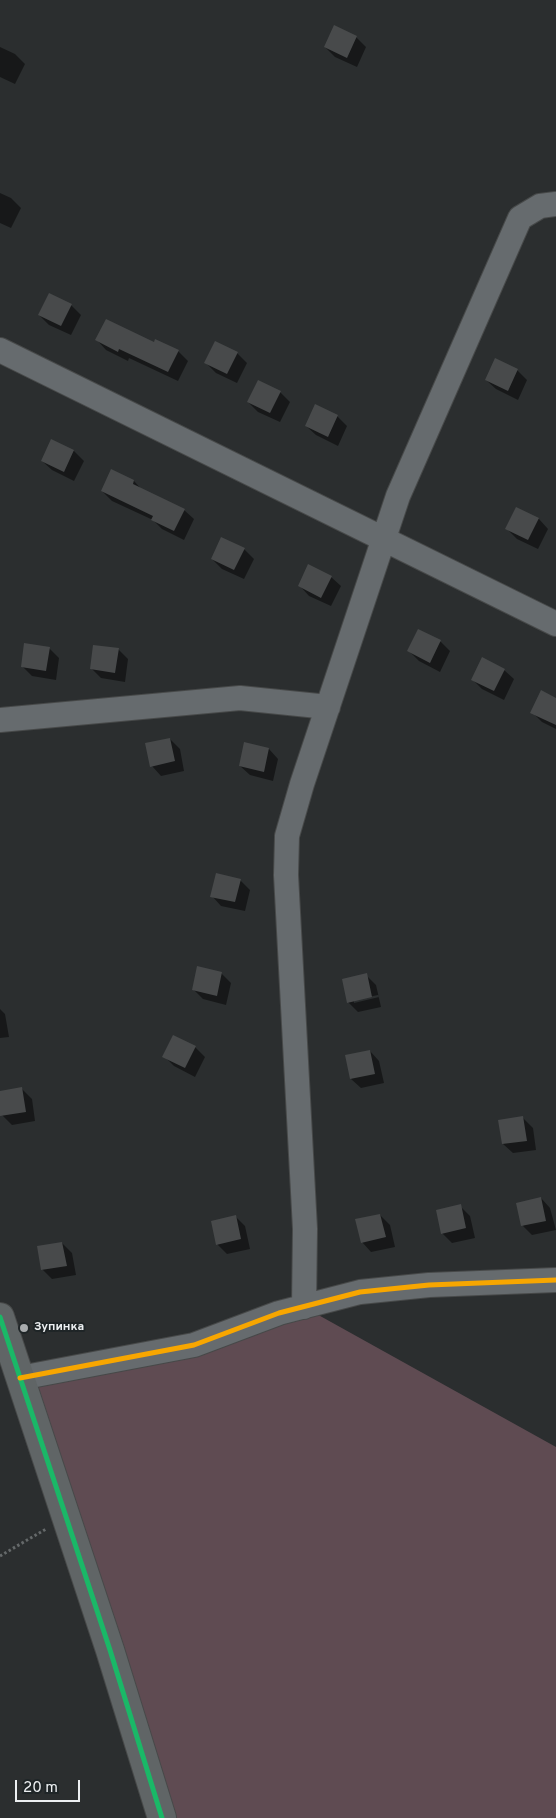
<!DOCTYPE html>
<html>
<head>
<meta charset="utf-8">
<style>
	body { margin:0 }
	#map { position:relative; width:556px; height:1818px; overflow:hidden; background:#2b2e2f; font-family:Overpass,sans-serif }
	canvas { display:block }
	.scale { position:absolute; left:15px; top:1780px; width:65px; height:22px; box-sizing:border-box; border:2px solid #eceff1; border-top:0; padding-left:6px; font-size:15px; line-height:18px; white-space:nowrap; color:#eceff1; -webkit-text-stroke:4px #1f2527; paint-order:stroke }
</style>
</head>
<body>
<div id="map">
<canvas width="556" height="1818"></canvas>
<div class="scale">20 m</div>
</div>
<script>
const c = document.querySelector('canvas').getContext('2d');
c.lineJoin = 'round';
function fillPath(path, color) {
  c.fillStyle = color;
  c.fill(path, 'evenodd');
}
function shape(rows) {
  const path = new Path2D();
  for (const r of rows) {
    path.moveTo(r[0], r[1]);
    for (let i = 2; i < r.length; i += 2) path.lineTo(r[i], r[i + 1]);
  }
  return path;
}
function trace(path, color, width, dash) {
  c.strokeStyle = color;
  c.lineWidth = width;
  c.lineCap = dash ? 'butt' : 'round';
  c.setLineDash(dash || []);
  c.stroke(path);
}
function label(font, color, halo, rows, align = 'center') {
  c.font = font + ' Overpass,sans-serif';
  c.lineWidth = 4;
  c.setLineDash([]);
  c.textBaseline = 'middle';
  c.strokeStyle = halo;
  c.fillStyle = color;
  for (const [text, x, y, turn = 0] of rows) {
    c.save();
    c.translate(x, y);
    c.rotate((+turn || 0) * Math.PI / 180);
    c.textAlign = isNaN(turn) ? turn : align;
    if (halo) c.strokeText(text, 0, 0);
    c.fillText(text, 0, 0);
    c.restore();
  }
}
fillPath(shape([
	[304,1307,556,1447,556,1818,162,1818,20,1378]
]), '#5f4b52');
fillPath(shape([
	[335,27,356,37,366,47,357,67,335,57,325,47],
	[0,47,15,54,25,64,15,84,0,77],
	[0,193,11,198,21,208,11,228,0,223],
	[71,305,81,315,71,335,49,325,39,315],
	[97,340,155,344,178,351,188,361,178,381,129,358,128,361,106,350],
	[216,343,237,353,247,363,237,383,216,373,206,363],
	[496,360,517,370,527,380,518,400,496,389,486,380],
	[280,392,290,402,280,422,258,412,248,402],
	[337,416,347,426,338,446,316,435,306,426],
	[52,441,74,451,84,461,74,481,52,470,42,461],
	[112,471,134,481,143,491,184,510,194,519,184,540,162,529,153,520,112,501,102,491],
	[517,509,539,519,548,529,538,549,517,539,507,529],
	[244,549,254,559,244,579,222,569,212,559],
	[331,577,341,586,331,606,309,596,300,586],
	[419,631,441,642,450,651,440,672,419,661,409,651],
	[49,648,59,658,56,680,32,676,22,666],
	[118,649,128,659,125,682,101,678,91,668],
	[504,670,514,679,504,700,482,689,472,679],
	[556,699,556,729,542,722,532,712],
	[170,739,180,749,184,771,161,776,152,766],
	[269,749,278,759,273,781,250,775,240,766],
	[240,880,250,890,245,911,221,906,212,896],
	[221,973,231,983,226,1005,203,999,193,989],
	[366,975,376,985,381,1007,358,1012,348,1002],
	[378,995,379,997,354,1003,354,1000],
	[0,1009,5,1014,9,1037,0,1038],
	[195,1047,205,1057,195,1077,174,1066,164,1056],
	[370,1051,379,1061,384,1083,361,1088,351,1079],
	[22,1089,32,1099,35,1121,12,1125,2,1115,0,1092],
	[523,1118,533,1128,536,1150,513,1153,503,1144],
	[541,1198,550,1208,556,1230,532,1235,523,1226],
	[460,1206,470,1216,475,1238,452,1243,442,1233],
	[380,1215,390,1225,395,1247,371,1252,362,1242],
	[235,1216,245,1226,250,1249,227,1254,217,1244],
	[62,1243,72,1253,76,1275,52,1279,42,1269]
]), '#0007');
fillPath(shape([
	[334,25,357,36,347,58,324,47],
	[49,293,72,304,61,326,38,315],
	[106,319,154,342,155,339,179,350,168,372,119,349,118,352,95,340],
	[215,341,238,352,227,374,204,363],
	[495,358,518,369,508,391,485,380],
	[258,380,281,391,270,413,247,402],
	[315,404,338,415,328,437,305,426],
	[51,439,74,450,64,472,41,461],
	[111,469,134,480,133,484,185,509,174,531,151,520,153,516,101,491],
	[516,507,539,518,528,540,505,529],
	[221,537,245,548,234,570,211,559],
	[308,564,332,576,321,598,298,586],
	[418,629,441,640,430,663,407,651],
	[24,643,50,647,46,671,21,667],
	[93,645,119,648,115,673,90,669],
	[482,657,505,669,494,691,471,680],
	[541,690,556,698,556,725,530,713],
	[170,738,175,761,150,767,145,743],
	[244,742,269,748,264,772,239,766],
	[216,873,241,879,235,902,210,897],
	[197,966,222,972,217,996,192,990],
	[367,973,372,997,347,1003,342,979],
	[173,1035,196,1046,185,1068,162,1057],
	[370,1050,375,1074,350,1079,345,1055],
	[22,1087,26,1112,0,1116,0,1091],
	[523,1116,527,1141,502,1144,498,1120],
	[541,1197,546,1221,521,1226,516,1203],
	[461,1204,466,1228,441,1234,436,1210],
	[380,1214,386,1237,361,1243,355,1219],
	[236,1215,241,1239,216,1245,211,1221],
	[62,1242,67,1266,41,1270,37,1246]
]), '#484a4b');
const street = shape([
	[0,350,556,624],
	[0,720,240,698,328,707],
	[304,1307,305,1229,286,875,287,836,302,784,398,496,520,218,540,206,556,204],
	[20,1378,194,1345,279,1313,360,1292,429,1285,556,1280]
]);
const secondary = shape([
	[0,1317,110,1650,162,1818]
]);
trace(street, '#474949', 26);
trace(secondary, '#474949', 30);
trace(shape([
	[0,1556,46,1529]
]), '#65696a', 3, [2.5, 2.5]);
trace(street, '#666b6e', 24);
trace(secondary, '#606566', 28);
trace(shape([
	[0,1317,110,1650,162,1818]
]), '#1ab867', 5);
trace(shape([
	[20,1378,194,1345,279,1313,360,1292,429,1285,556,1280]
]), '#f7a600', 5);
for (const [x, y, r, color] of [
	[24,1328,5,"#a8abad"]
]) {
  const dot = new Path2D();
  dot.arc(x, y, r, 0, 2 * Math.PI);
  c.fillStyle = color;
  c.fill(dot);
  trace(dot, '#1f2527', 2);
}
label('bold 12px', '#eceff1', '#1f2527', [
	["Зупинка",34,1328]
], 'left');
</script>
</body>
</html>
